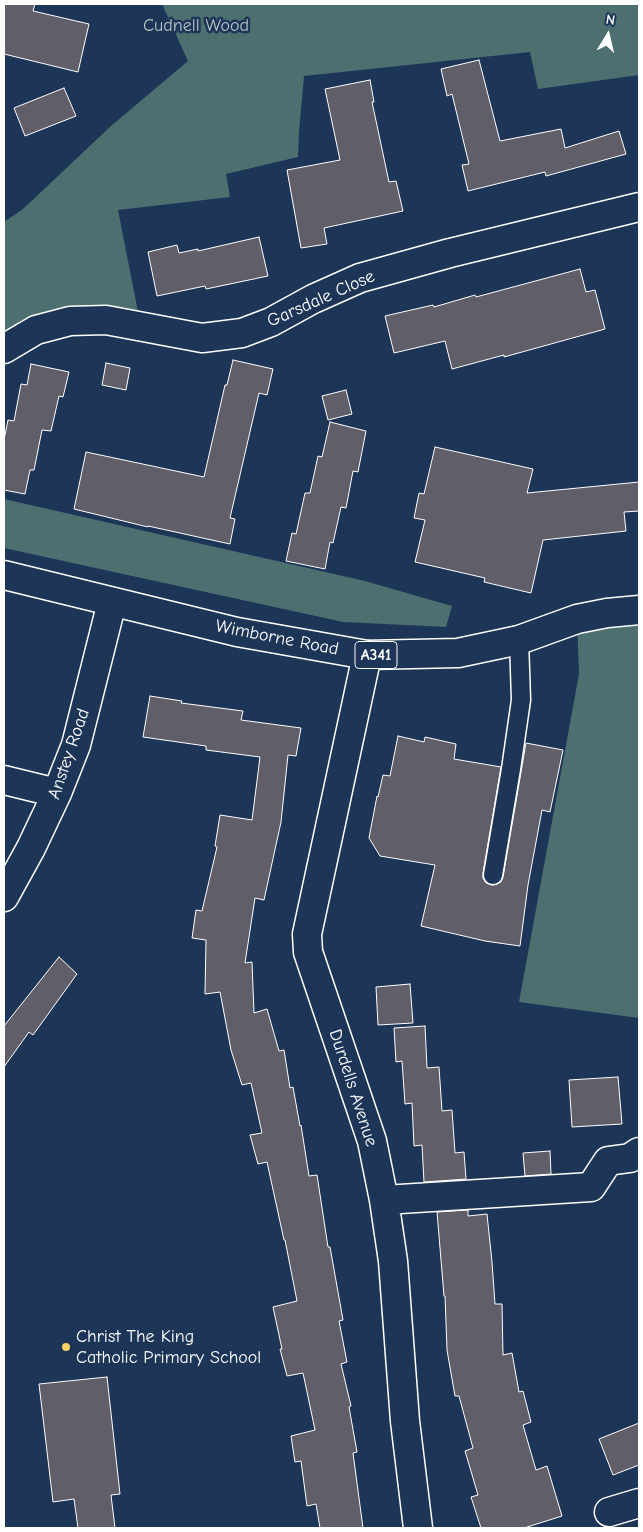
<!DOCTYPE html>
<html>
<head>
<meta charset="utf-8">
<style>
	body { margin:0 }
	#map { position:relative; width:643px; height:1532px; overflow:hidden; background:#1d3557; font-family:"Comic Neue",sans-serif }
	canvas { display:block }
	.frame { position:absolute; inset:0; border:5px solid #fff; pointer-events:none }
	.north { position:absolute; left:583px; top:10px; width:50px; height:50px; -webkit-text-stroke:4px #1d3557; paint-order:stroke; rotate:9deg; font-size:14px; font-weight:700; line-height:20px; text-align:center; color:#fff }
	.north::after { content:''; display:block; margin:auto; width:18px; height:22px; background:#fff; clip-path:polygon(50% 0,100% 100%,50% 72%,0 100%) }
</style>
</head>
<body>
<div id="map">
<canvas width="643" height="1532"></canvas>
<div class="frame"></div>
<div class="north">N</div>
</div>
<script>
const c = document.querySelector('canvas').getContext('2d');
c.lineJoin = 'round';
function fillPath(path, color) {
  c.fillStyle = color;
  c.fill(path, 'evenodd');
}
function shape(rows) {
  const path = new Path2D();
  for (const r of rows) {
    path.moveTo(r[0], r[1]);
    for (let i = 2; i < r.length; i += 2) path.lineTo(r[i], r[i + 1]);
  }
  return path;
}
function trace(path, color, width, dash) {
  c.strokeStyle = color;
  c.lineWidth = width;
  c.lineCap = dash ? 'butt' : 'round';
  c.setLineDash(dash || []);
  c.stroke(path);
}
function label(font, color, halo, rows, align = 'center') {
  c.font = font + ' "Comic Neue",sans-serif';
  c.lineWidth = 5;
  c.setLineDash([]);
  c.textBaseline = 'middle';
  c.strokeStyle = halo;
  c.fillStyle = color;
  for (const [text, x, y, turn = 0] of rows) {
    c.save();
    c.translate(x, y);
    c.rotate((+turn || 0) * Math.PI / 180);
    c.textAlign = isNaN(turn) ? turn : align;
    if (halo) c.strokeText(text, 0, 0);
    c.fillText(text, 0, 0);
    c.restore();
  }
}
fillPath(shape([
	[162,4,639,4,639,75,538,89,530,52,304,76,299,132,298,157,226,174,230,197,118,210,141,327,106,320,4,349,4,222,23,209,111,126,188,61],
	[4,499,365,581,452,606,446,627,343,622,4,548],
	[639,610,639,1018,519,1002,579,674,577,619]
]), '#4d6f70');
const building = shape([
	[4,4,35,4,33,11,89,24,78,72,4,54,4,4],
	[479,60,500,141,561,129,565,148,619,131,626,154,546,176,545,172,468,191,462,165,469,164,452,94,447,96,441,69,479,60],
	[370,80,374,102,372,102,389,182,396,181,403,211,324,228,327,244,301,248,287,170,340,160,325,89,370,80],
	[64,88,76,116,25,136,14,108,64,88],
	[259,237,268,276,206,289,205,286,157,296,148,252,177,245,179,253,198,249,198,251,259,237],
	[580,269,586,292,595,290,605,329,504,357,504,355,452,369,445,341,394,353,385,316,433,305,434,307,475,295,476,297,580,269],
	[233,360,273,369,267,395,259,393,230,518,235,519,230,544,148,526,148,527,74,509,86,452,204,477,225,385,227,385,233,360],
	[106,363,130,368,126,390,102,385,106,363],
	[31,364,69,372,63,397,59,396,51,431,42,430,34,470,30,470,25,494,4,490,4,440,8,420,14,421,21,384,27,385,31,364],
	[346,390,352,414,328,420,322,396,346,390],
	[330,422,366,431,358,472,353,471,346,508,341,507,333,543,330,542,325,569,286,561,292,533,296,534,305,493,310,493,318,456,322,457,330,422],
	[435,447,533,469,527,493,639,482,639,511,624,512,626,531,543,540,531,593,484,582,485,578,415,562,425,520,414,518,419,493,424,494,435,447],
	[150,696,182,701,181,703,243,711,241,720,301,728,296,756,288,755,281,822,264,900,255,898,245,963,252,962,254,1013,267,1009,279,1051,284,1050,290,1088,293,1087,300,1126,301,1125,309,1176,317,1175,328,1247,330,1247,343,1320,339,1321,347,1362,341,1364,351,1406,349,1407,357,1452,353,1453,363,1528,320,1528,316,1504,307,1506,301,1461,295,1462,291,1436,315,1430,303,1373,287,1376,280,1349,282,1349,273,1307,297,1301,285,1240,284,1240,267,1162,258,1164,250,1135,262,1133,251,1083,242,1085,231,1050,220,992,205,994,206,940,192,938,196,910,202,911,217,847,215,846,220,815,252,820,260,757,206,750,206,746,143,737,150,696],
	[398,736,424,742,425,737,456,744,454,759,501,767,483,873,483,878,486,883,492,885,501,882,503,877,526,743,563,750,550,812,542,810,528,885,520,946,485,941,421,926,435,865,380,856,369,838,377,796,378,797,383,775,390,776,398,736],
	[59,957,77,974,33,1035,29,1032,4,1067,4,1026,59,957],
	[410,984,413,1023,378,1025,376,987,410,984],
	[425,1026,427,1068,439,1067,442,1111,452,1110,455,1153,464,1152,466,1179,424,1182,422,1145,414,1146,412,1103,405,1104,402,1061,396,1062,394,1028,425,1026],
	[618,1077,622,1124,572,1127,569,1080,618,1077],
	[550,1151,551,1174,525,1176,523,1153,550,1151],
	[468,1210,468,1216,487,1214,492,1262,495,1304,502,1304,503,1355,512,1353,519,1392,523,1391,531,1422,523,1425,536,1470,547,1466,562,1516,524,1528,481,1528,471,1497,478,1495,465,1451,473,1448,459,1396,455,1396,447,1350,445,1296,444,1296,437,1212,468,1210],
	[107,1377,120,1494,111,1495,115,1528,78,1528,74,1499,53,1502,39,1384,107,1377],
	[639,1423,639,1465,613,1475,599,1439,639,1423]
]);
fillPath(building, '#5f5e69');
trace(building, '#fff', 1);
const service = shape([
	[493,875,511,769,521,700,519,640]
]);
const minor = shape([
	[4,349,36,330,70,321,106,320,202,338,242,333,271,322,313,299,360,278,450,253,639,207],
	[367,655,307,934,308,952,372,1141,384,1200,393,1261,405,1421,418,1528],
	[4,780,57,793],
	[4,897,31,848,57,793,76,745,112,602],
	[384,1200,591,1187,608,1161,630,1158,639,1152],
	[609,1512,639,1503]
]);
const primary = shape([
	[4,575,237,632,367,655,458,653,519,640,577,619,607,613,639,610]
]);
trace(service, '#fff', 21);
trace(minor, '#fff', 31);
trace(primary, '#fff', 31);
trace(service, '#1d3557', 18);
trace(minor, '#1d3557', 28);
trace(primary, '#1d3557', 28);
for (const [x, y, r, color] of [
	[66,1347,5,"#ffd166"]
]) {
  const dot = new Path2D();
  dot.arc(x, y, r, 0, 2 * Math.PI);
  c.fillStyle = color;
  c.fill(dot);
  trace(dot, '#1d3557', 2);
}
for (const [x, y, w] of [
	[376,655,42]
]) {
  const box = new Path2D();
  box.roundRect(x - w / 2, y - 13.5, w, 27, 4);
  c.fillStyle = '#1d3557';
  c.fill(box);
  trace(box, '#fff', 1);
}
label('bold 16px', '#fff', null, [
	["A341",376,655]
]);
label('18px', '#b8c5c6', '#1d3557', [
	["Cudnell Wood",196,26]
]);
label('18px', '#fff', '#1d3557', [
	["Garsdale Close",321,299,-24],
	["Wimborne Road",277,638,11],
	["Anstey Road",69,754,-71],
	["Durdells Avenue",353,1088,72]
]);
label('18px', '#fff', '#1d3557', [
	["Christ The King",76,1337],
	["Catholic Primary School",76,1358]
], 'left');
</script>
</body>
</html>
